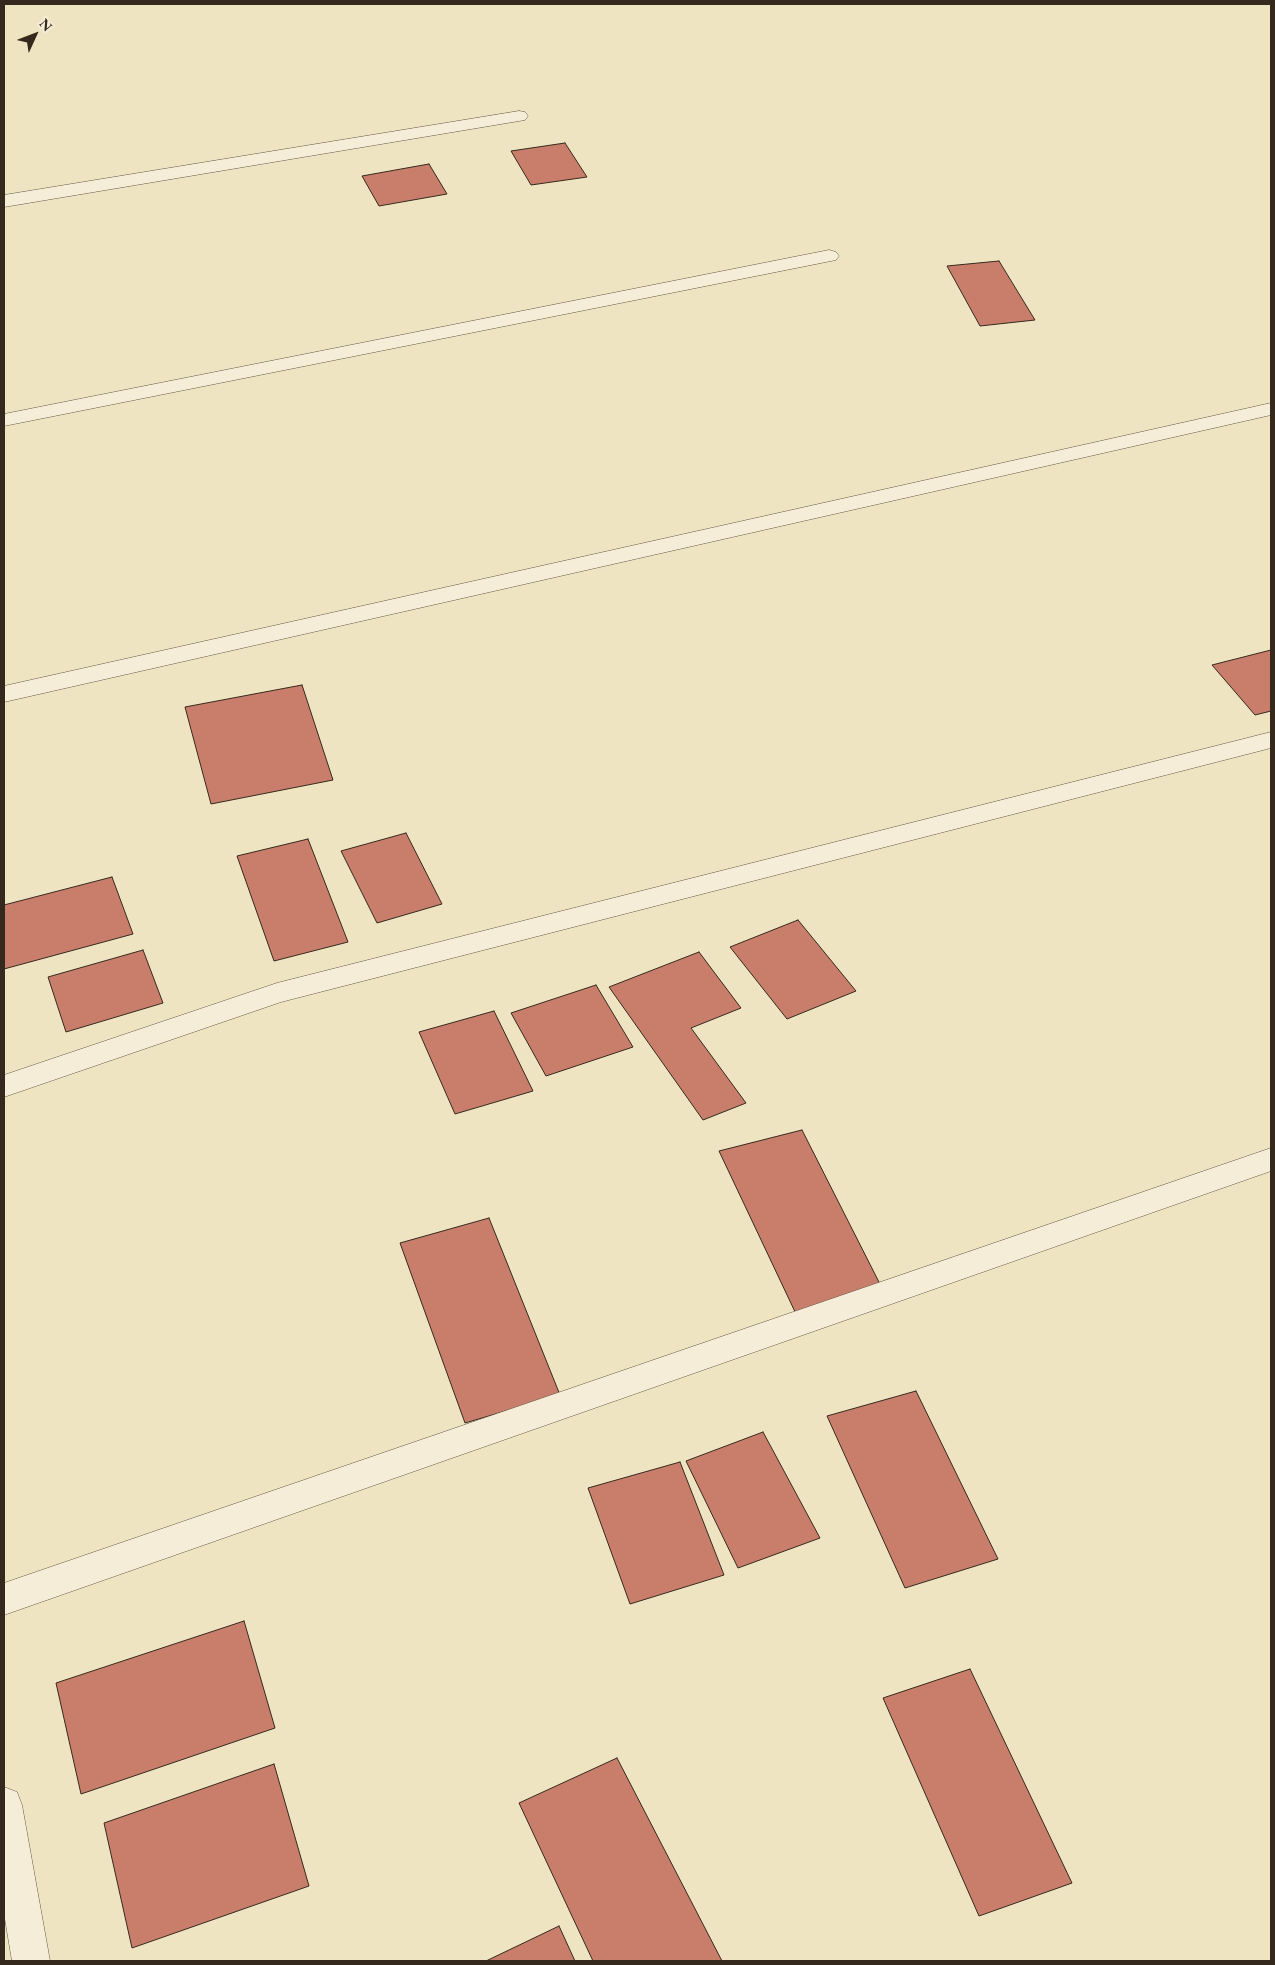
<!DOCTYPE html>
<html>
<head>
<meta charset="utf-8">
<style>
	body { margin:0 }
	#map { position:relative; width:1275px; height:1965px; overflow:hidden; background:#efe4c1; font-family:"EB Garamond",serif }
	canvas { display:block }
	.frame { position:absolute; inset:0; border:5px solid #34291c; pointer-events:none }
	.north { position:absolute; left:10px; top:10px; width:50px; height:50px; -webkit-text-stroke:4px #f5edd7; paint-order:stroke; rotate:47deg; font-size:14px; font-weight:700; line-height:20px; text-align:center; color:#34291c }
	.north::after { content:''; display:block; margin:auto; width:18px; height:22px; background:#34291c; clip-path:polygon(50% 0,100% 100%,50% 72%,0 100%) }
</style>
</head>
<body>
<div id="map">
<canvas width="1275" height="1965"></canvas>
<div class="frame"></div>
<div class="north">N</div>
</div>
<script>
const c = document.querySelector('canvas').getContext('2d');
c.lineJoin = 'round';
function fillPath(path, color) {
  c.fillStyle = color;
  c.fill(path, 'evenodd');
}
function shape(rows) {
  const path = new Path2D();
  for (const r of rows) {
    path.moveTo(r[0], r[1]);
    for (let i = 2; i < r.length; i += 2) path.lineTo(r[i], r[i + 1]);
  }
  return path;
}
function trace(path, color, width, dash) {
  c.strokeStyle = color;
  c.lineWidth = width;
  c.lineCap = dash ? 'butt' : 'round';
  c.setLineDash(dash || []);
  c.stroke(path);
}
const building = shape([
	[565,143,587,177,531,185,511,151,565,143],
	[429,164,447,194,379,206,362,176,429,164],
	[999,261,1035,320,980,326,947,266,999,261],
	[1271,650,1271,711,1255,715,1212,665,1271,650],
	[302,685,333,780,211,804,185,707,302,685],
	[406,833,442,904,377,923,341,851,406,833],
	[308,839,348,942,274,961,237,856,308,839],
	[112,877,133,934,4,969,4,905,112,877],
	[798,920,856,991,787,1019,730,947,798,920],
	[143,950,163,1003,66,1032,48,977,143,950],
	[699,952,741,1008,691,1028,746,1103,703,1120,609,987,699,952],
	[596,985,633,1047,546,1076,511,1013,596,985],
	[494,1011,533,1091,455,1114,419,1032,494,1011],
	[802,1130,884,1292,797,1316,719,1151,802,1130],
	[489,1218,560,1395,465,1423,400,1243,489,1218],
	[916,1391,998,1559,905,1588,827,1416,916,1391],
	[763,1432,820,1538,738,1568,686,1461,763,1432],
	[680,1462,724,1575,630,1604,588,1488,680,1462],
	[244,1621,275,1728,81,1794,56,1683,244,1621],
	[970,1669,1072,1883,979,1916,883,1698,970,1669],
	[617,1758,722,1961,593,1961,519,1803,617,1758],
	[274,1764,309,1886,132,1948,104,1823,274,1764],
	[559,1926,575,1961,486,1961,559,1926]
]);
fillPath(building, '#c97e6c');
trace(building, '#34291c', 1);
const minor = shape([
	[519,111,525,112,528,116,525,120,4,207,4,195,519,111],
	[829,250,836,252,839,256,836,260,4,426,4,414,829,250],
	[1271,403,1271,415,4,702,4,686,1271,403],
	[1271,732,1271,748,281,1002,4,1097,4,1075,277,983,1271,732],
	[1271,1148,1271,1171,4,1615,4,1583,1271,1148],
	[4,1787,17,1792,22,1805,50,1961,12,1961,4,1913,4,1787]
]);
trace(minor, '#635845', 1);
fillPath(minor, '#f5edd7');
</script>
</body>
</html>
